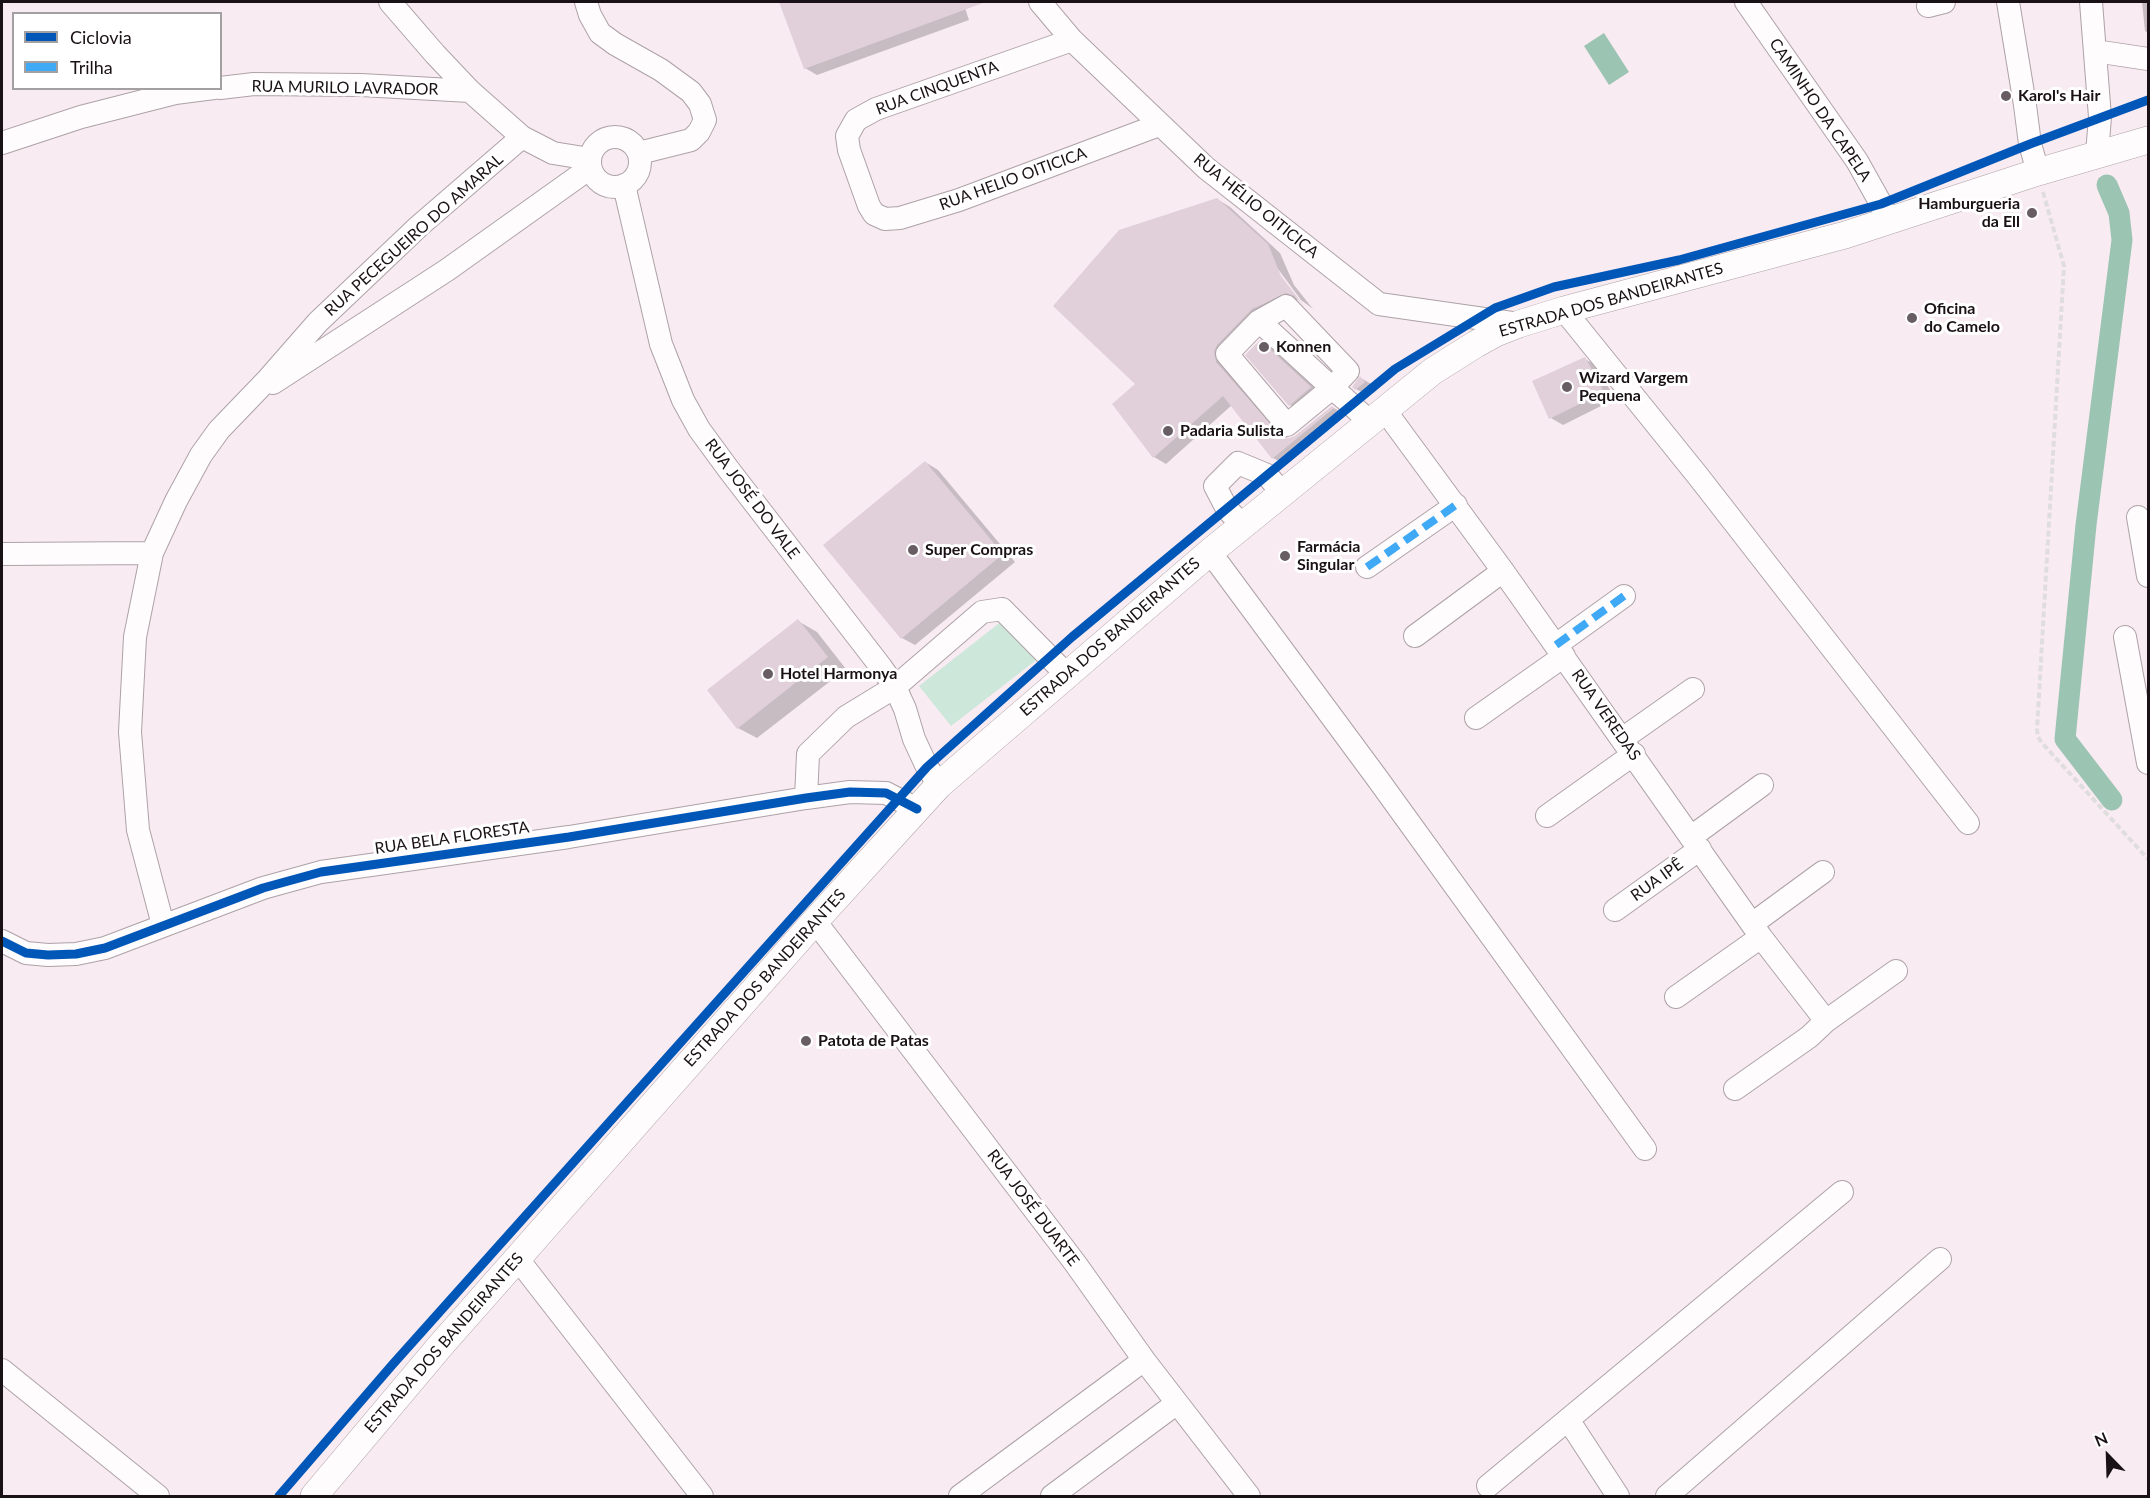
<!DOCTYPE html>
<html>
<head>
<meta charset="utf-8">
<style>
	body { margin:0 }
	#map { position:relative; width:2150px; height:1498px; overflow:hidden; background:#f9ebf2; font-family:Lato,sans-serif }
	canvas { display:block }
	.frame { position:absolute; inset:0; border:3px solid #191115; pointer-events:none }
	.legend { position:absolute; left:12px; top:12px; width:210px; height:78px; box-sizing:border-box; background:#fff; border:2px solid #a3a0a1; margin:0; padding:8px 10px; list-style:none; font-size:18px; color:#191115 }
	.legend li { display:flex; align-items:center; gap:12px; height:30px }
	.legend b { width:30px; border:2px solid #a3a0a1 }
	.north { position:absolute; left:2078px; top:1426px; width:60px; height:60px; -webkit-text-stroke:4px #fff; paint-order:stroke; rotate:337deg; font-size:16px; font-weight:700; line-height:24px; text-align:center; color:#191115 }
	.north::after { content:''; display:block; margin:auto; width:21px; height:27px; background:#191115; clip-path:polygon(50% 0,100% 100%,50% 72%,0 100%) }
</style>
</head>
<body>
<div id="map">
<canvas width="2150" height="1498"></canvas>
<div class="frame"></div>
<ul class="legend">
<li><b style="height:8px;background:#0057b8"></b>Ciclovia</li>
<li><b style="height:8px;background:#3fa9f5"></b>Trilha</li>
</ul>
<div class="north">N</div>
</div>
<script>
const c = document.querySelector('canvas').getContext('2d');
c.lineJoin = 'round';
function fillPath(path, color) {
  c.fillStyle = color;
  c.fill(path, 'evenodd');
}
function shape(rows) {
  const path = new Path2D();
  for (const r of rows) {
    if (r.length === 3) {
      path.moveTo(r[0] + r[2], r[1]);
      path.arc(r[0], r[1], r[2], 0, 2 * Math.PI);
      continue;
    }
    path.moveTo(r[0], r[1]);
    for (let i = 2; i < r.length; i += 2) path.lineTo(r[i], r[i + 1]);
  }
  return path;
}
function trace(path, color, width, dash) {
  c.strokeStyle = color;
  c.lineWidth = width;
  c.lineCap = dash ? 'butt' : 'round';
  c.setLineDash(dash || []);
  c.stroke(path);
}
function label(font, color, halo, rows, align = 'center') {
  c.font = font + ' Lato,sans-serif';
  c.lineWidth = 6;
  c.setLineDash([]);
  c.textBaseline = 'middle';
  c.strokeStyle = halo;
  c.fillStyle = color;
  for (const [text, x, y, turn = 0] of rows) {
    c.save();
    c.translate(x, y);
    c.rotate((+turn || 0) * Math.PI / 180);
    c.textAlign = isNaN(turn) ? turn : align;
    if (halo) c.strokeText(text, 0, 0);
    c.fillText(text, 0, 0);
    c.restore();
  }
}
fillPath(shape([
	[1007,617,1039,658,951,726,919,686]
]), '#cde7db');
fillPath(shape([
	[1604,33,1629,72,1609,85,1584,46]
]), '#9cc4b3');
fillPath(shape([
	[781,2,963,2,969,20,817,75,805,68],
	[2142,2,2148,2,2148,33,2145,31],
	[1217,199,1230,207,1280,253,1294,285,1313,309,1301,300,1278,269,1275,271,1298,300,1265,316,1229,371,1289,440,1296,437,1332,407,1346,415,1286,465,1273,458,1232,405,1166,464,1154,457,1137,384],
	[1260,342,1272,349,1323,395,1302,412,1290,405],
	[1585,359,1597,366,1615,399,1563,425,1551,418],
	[1361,378,1373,385,1377,390,1369,396,1356,389],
	[925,462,938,470,1015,562,915,645,902,638],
	[798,621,817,632,846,669,757,738,738,728]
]), '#0003');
trace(shape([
	[2107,185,2119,213,2122,240,2086,525,2065,739,2112,800]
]), '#9cc4b3', 21);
fillPath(shape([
	[779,2,982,2,983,3,804,69],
	[1217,198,1268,244,1281,276,1305,307,1295,296,1286,293,1252,309,1217,345,1214,351,1216,362,1282,437,1289,438,1295,436,1332,406,1334,408,1272,459,1223,396,1153,458,1112,404,1135,384,1053,306,1119,230],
	[1260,340,1311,387,1289,406,1245,355],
	[1585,357,1604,392,1549,419,1532,381],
	[1360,376,1365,382,1355,390,1352,387],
	[925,461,1003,554,901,639,823,545],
	[798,619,828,657,737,729,707,690]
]), '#e1d0d9');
const minor = shape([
	[390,2,435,54,470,91,522,137,553,153,590,159],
	[586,2,590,15,600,33,615,44,661,70,691,92,700,104,705,120,699,132,691,140,639,153],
	[1040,2,1072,40,1206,168,1379,304,1519,324],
	[1746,2,1857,161,1881,204,1888,221],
	[2008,2,2025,105,2030,144,2038,172],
	[2091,2,2100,117,2097,154],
	[1928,6,1944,2],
	[1072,40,876,109,856,120,847,136,849,150,869,206,874,214,885,219,900,218,959,200,1159,125],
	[2095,51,2148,59],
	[220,88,254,84,361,85,470,91],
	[615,162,25],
	[2,143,81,117,175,93,214,88],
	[624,185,661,344,683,400,699,429,729,470,881,667,895,687,905,709,914,739,927,767,939,785],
	[1564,310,1698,476,1968,823],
	[1259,321,1286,306,1348,371,1332,388,1287,425,1227,354,1259,321,1332,388,1345,399,1370,422],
	[273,383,447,270,590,168],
	[1384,409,1503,571,1761,937,1826,1021],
	[2138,517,2148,576],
	[1242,525,1227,509,1215,486,1238,463,1267,475,1282,493],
	[1210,552,1377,778,1645,1149],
	[2,554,152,553],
	[1367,567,1456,505],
	[1415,636,1503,571],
	[2125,637,2148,763],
	[1556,645,1624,596],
	[1476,718,1564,656],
	[1622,739,1693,689],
	[806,798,808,754,846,717,895,687,982,612,1002,609,1066,674],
	[1547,816,1634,754],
	[1691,837,1762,785],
	[1615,910,1700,849],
	[815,921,1075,1263,1144,1360,1249,1496],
	[1752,924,1823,872],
	[163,925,138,830,130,732,135,637,152,553,176,501,201,455,219,430,269,378,318,322,419,226,522,137],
	[2,941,26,953,48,955,76,954,105,948,263,888,321,872,569,837,806,798,850,792,886,793,917,809],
	[1676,997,1761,937],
	[1735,1089,1809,1037,1826,1021,1896,971],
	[517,1258,702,1496],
	[2,1370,158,1496],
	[1569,1421,1618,1496],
	[1488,1486,1842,1192],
	[960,1496,1144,1360],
	[1052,1496,1177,1403],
	[1667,1496,1940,1259]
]);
const major = shape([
	[314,1496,441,1345,815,921,939,785,1210,552,1433,371,1476,344,1496,333,1519,324,1564,310,1845,235,2038,172,2148,140]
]);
trace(minor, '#ada2a7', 24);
trace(major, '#ada2a7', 28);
trace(shape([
	[2043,192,2064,266,2037,729,2038,737,2042,743,2148,859]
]), '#e0ddde', 4, [6, 3]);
trace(minor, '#fefcfd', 22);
trace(major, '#fefcfd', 27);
trace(shape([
	[1367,567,1456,505],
	[1556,645,1624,596]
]), '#3fa9f5', 8, [15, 8]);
trace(shape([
	[2,941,26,953,48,955,76,954,105,948,263,888,321,872,569,837,806,798,850,792,886,793,917,809],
	[279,1496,393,1364,927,767,1072,637,1395,369,1495,308,1554,287,1679,260,1881,204,2030,144,2148,100]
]), '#0057b8', 9);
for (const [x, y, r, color] of [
	[2006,96,6,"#675d62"],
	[2032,213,6,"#675d62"],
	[1912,318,6,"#675d62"],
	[1264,347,6,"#675d62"],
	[1567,387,6,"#675d62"],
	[1168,431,6,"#675d62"],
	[913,550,6,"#675d62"],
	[1285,556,6,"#675d62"],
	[768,674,6,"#675d62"],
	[806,1041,6,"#675d62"]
]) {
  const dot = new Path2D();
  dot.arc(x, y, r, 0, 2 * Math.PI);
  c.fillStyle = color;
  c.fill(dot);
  trace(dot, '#fff', 2);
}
label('16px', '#191115', '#fff', [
	["RUA MURILO LAVRADOR",345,88,1],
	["RUA CINQUENTA",937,88,-20],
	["CAMINHO DA CAPELA",1820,110,56],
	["RUA HELIO OITICICA",1013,179,-20],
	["RUA HÉLIO OITICICA",1256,206,39],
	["RUA PECEGUEIRO DO AMARAL",414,235,-42],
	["ESTRADA DOS BANDEIRANTES",1611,300,-16],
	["RUA JOSÉ DO VALE",752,499,53],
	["ESTRADA DOS BANDEIRANTES",1110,637,-41],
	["RUA VEREDAS",1606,715,55],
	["RUA BELA FLORESTA",452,838,-8],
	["RUA IPÊ",1657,880,-36],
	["ESTRADA DOS BANDEIRANTES",765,978,-48],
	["RUA JOSÉ DUARTE",1033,1208,53],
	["ESTRADA DOS BANDEIRANTES",444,1343,-49]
]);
label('bold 16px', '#191115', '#fff', [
	["Karol's Hair",2018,96],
	["Hamburgueria",2020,204,"right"],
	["da Ell",2020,222,"right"],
	["Oficina",1924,309],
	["do Camelo",1924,327],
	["Konnen",1276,347],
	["Wizard Vargem",1579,378],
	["Pequena",1579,396],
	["Padaria Sulista",1180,431],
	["Farmácia",1297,547],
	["Singular",1297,565],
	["Super Compras",925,550],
	["Hotel Harmonya",780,674],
	["Patota de Patas",818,1041]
], 'left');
</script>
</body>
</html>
